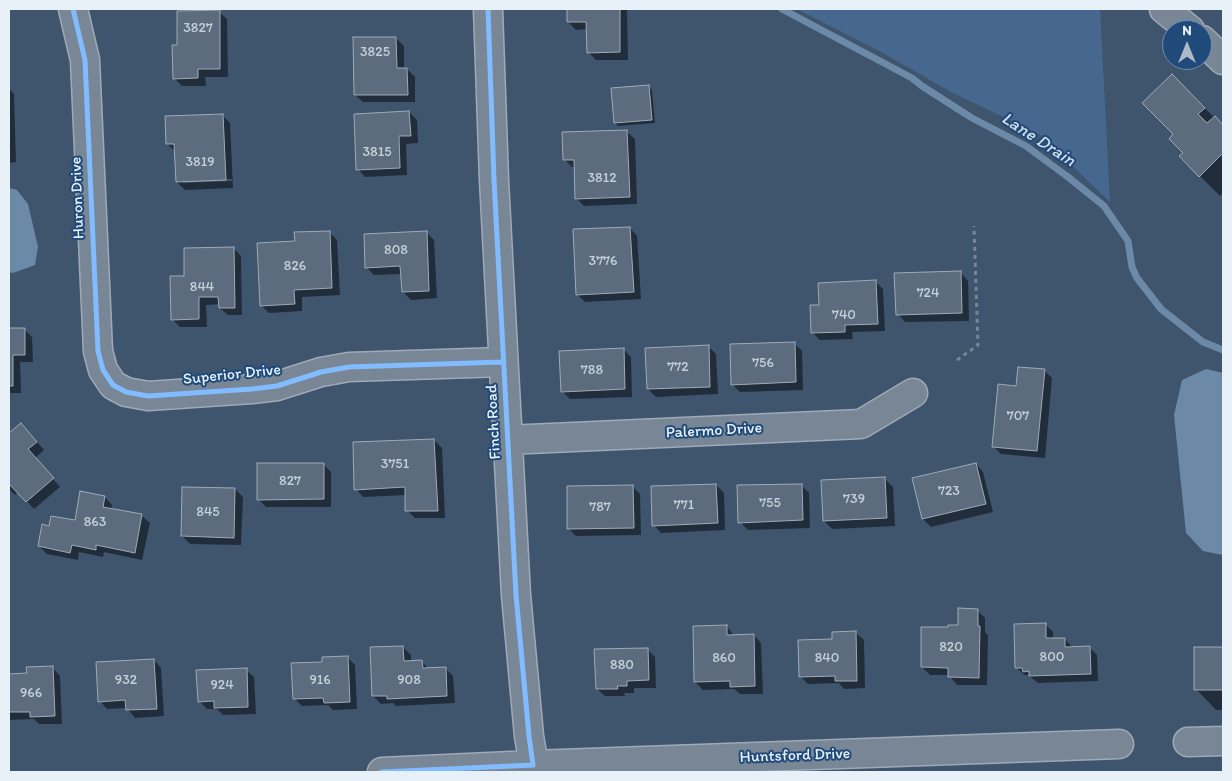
<!DOCTYPE html>
<html>
<head>
<meta charset="utf-8">
<style>
	body { margin:0 }
	#map { position:relative; width:1232px; height:781px; overflow:hidden; background:#3f556e; font-family:Itim,sans-serif }
	canvas { display:block }
	.frame { position:absolute; inset:0; border:10px solid #e8f1f8; pointer-events:none }
	.north { position:absolute; left:1162px; top:20px; width:50px; height:50px; box-sizing:border-box; background:#1f4a7a; border:1px solid #6f8dac; border-radius:50%; rotate:0deg; font-size:14px; font-weight:700; line-height:20px; text-align:center; color:#e8f1f8 }
	.north::after { content:''; display:block; margin:auto; width:18px; height:22px; background:#adbac8; clip-path:polygon(50% 0,100% 100%,50% 72%,0 100%) }
</style>
</head>
<body>
<div id="map">
<canvas width="1232" height="781"></canvas>
<div class="frame"></div>
<div class="north">N</div>
</div>
<script>
const c = document.querySelector('canvas').getContext('2d');
c.lineJoin = 'round';
function fillPath(path, color) {
  c.fillStyle = color;
  c.fill(path, 'evenodd');
}
function shape(rows) {
  const path = new Path2D();
  for (const r of rows) {
    path.moveTo(r[0], r[1]);
    for (let i = 2; i < r.length; i += 2) path.lineTo(r[i], r[i + 1]);
  }
  return path;
}
function trace(path, color, width, dash) {
  c.strokeStyle = color;
  c.lineWidth = width;
  c.lineCap = dash ? 'butt' : 'round';
  c.setLineDash(dash || []);
  c.stroke(path);
}
function label(font, color, halo, rows, align = 'center') {
  c.font = font + ' Itim,sans-serif';
  c.lineWidth = 4;
  c.setLineDash([]);
  c.textBaseline = 'middle';
  c.strokeStyle = halo;
  c.fillStyle = color;
  for (const [text, x, y, turn = 0] of rows) {
    c.save();
    c.translate(x, y);
    c.rotate((+turn || 0) * Math.PI / 180);
    c.textAlign = isNaN(turn) ? turn : align;
    if (halo) c.strokeText(text, 0, 0);
    c.fillText(text, 0, 0);
    c.restore();
  }
}
fillPath(shape([
	[797,9,1100,9,1110,202,1039,134,951,92,883,53]
]), '#46688e');
fillPath(shape([
	[9,188,17,190,28,204,38,247,35,265,13,273,9,272],
	[1206,369,1223,373,1223,555,1203,551,1186,533,1174,415,1182,380]
]), '#6c89a7');
fillPath(shape([
	[568,9,639,9,627,9,628,60,596,60,588,52,588,29,576,30,568,22],
	[219,12,227,19,228,77,205,77,206,86,182,86,174,78,178,46],
	[396,38,404,46,404,69,407,69,415,77,415,102,363,102,355,95],
	[1172,76,1223,126,1223,193,1220,196,1181,157,1184,153,1175,135],
	[649,87,652,90,655,123,618,126,615,123],
	[9,88,14,94,16,162,9,163],
	[409,112,417,120,418,143,406,144,407,175,365,177,358,169],
	[222,115,230,123,233,188,185,190,177,182,176,152,167,144],
	[232,179,232,181,183,183,183,181],
	[627,132,635,139,637,204,584,206,576,198,575,167,572,167,564,159],
	[630,228,637,236,641,299,585,302,577,294],
	[329,232,337,240,340,295,302,297,302,311,269,313,261,305,296,243],
	[426,232,434,240,437,298,411,300,403,292,402,274,374,275,366,267],
	[233,248,241,256,242,315,228,315,220,308,220,304,206,305,207,327,180,327,172,319,186,277],
	[961,273,968,281,969,321,905,322,898,314],
	[876,282,883,289,885,331,852,332,853,339,820,340,813,333,820,307],
	[9,329,24,329,32,337,33,362,20,362,21,393,9,393],
	[794,343,802,351,803,390,740,392,732,384],
	[708,346,716,354,718,394,656,397,648,389],
	[623,349,631,357,632,397,570,399,562,391],
	[1045,371,1052,378,1045,458,1001,454,993,446],
	[21,424,44,450,35,458,60,487,34,509,18,492,15,495,9,489,9,435],
	[434,440,442,448,445,518,415,518,407,510,407,495,363,497,356,489],
	[323,464,331,472,331,507,266,507,258,499],
	[976,464,983,472,993,512,931,527,923,519,914,479],
	[885,479,893,487,895,526,832,529,824,521],
	[716,485,724,493,725,530,661,533,654,525],
	[801,485,809,493,810,528,748,530,740,522],
	[632,486,640,494,641,535,576,536,569,529],
	[235,489,243,497,241,545,190,544,182,536],
	[105,497,112,505,111,510,142,516,150,523,142,560,104,552,103,557,79,552,78,560,47,554,39,546,50,527,76,522],
	[977,610,985,618,985,632,988,635,987,685,957,685,949,675,930,675,922,667],
	[1045,624,1053,632,1053,639,1065,639,1073,648,1089,647,1097,655,1098,681,1038,683,1028,675,1024,675,1016,667],
	[727,626,734,636,754,635,761,643,763,694,740,694,734,689,703,690,695,682],
	[856,633,864,640,865,688,844,689,839,683,808,684,800,676,833,641],
	[403,647,411,655,411,662,422,662,429,669,445,668,453,676,455,703,396,706,393,703,381,704,373,696],
	[1223,648,1223,710,1216,710,1196,689,1195,649],
	[648,650,655,657,656,688,634,688,634,693,624,693,625,696,605,696,597,689],
	[347,657,355,665,357,709,333,710,328,705,302,706,294,698,323,663],
	[154,660,161,668,164,716,135,718,127,708,107,709,100,701],
	[53,668,60,676,62,724,39,724,34,719,9,720,9,675,28,675],
	[246,670,254,677,256,714,223,715,217,709,207,709,199,701]
]), '#0007');
trace(shape([
	[782,9,912,78,922,86,972,118,1026,146,1068,177,1104,206,1128,241,1132,267,1137,278,1161,309,1203,342,1223,350]
]), '#6c89a7', 7);
const building = shape([
	[567,9,620,9,620,52,587,53,586,22,567,22,567,9],
	[220,10,220,69,198,69,198,78,173,79,172,45,177,45,177,11,220,10],
	[353,37,396,37,397,68,407,68,408,95,354,95,353,37],
	[1172,74,1205,108,1198,114,1207,123,1215,116,1223,125,1223,153,1199,177,1179,156,1183,153,1169,139,1173,134,1142,103,1172,74],
	[649,85,652,120,614,123,611,88,649,85],
	[409,111,411,136,399,136,400,168,356,170,354,114,409,111],
	[223,114,226,180,176,182,174,144,166,144,165,116,223,114],
	[627,130,630,197,575,199,574,160,563,160,562,132,627,130],
	[630,227,634,292,576,295,573,229,630,227],
	[330,231,332,288,294,290,295,304,260,306,257,243,295,241,294,232,330,231],
	[427,231,429,291,402,292,400,266,365,268,364,234,427,231],
	[234,247,235,308,219,308,218,297,199,297,199,319,171,320,170,276,184,276,184,248,234,247],
	[961,271,962,313,896,315,894,273,961,271],
	[876,280,878,324,845,325,845,332,811,333,810,305,819,305,818,283,876,280],
	[9,328,25,328,25,355,13,355,13,386,9,386,9,328],
	[795,342,796,382,731,385,730,344,795,342],
	[709,345,710,387,647,389,645,348,709,345],
	[624,348,625,389,561,392,559,351,624,348],
	[1018,367,1045,369,1037,451,992,447,998,384,1016,386,1018,367],
	[21,423,37,442,28,449,54,478,26,502,10,485,9,486,9,433,21,423],
	[434,439,438,511,405,511,405,487,354,490,353,442,434,439],
	[257,463,324,463,324,499,257,500,257,463],
	[976,463,986,504,922,519,912,478,976,463],
	[885,477,887,518,823,521,821,480,885,477],
	[716,484,718,523,652,526,651,486,716,484],
	[802,484,803,520,738,523,737,485,802,484],
	[633,485,634,528,567,529,567,486,633,485],
	[182,487,235,488,234,538,181,536,182,487],
	[80,491,105,496,103,507,142,514,135,553,96,545,96,550,72,545,70,553,38,546,42,524,49,526,51,516,75,520,80,491],
	[958,608,978,609,978,626,980,626,979,678,948,677,948,668,921,667,921,627,948,627,948,625,958,625,958,608],
	[1046,623,1046,638,1065,638,1065,647,1090,646,1091,674,1029,676,1029,671,1023,672,1022,668,1015,668,1014,624,1046,623],
	[727,625,727,635,754,634,755,686,730,687,730,681,694,682,693,626,727,625],
	[856,631,857,681,835,681,835,676,799,677,798,640,832,639,832,632,856,631],
	[403,646,404,661,422,660,423,668,446,667,447,696,387,699,387,696,372,696,370,647,403,646],
	[1194,647,1223,647,1223,690,1194,690,1194,647],
	[648,648,649,680,627,681,627,686,617,686,618,689,596,689,594,649,648,648],
	[348,656,350,702,324,703,323,698,293,699,291,663,322,662,322,657,348,656],
	[154,659,157,709,126,710,125,700,98,702,96,662,154,659],
	[53,666,55,716,30,717,30,712,9,712,9,674,27,673,26,667,53,666],
	[247,668,248,707,214,708,214,701,198,702,196,670,247,668]
]);
fillPath(building, '#5c6c7e');
trace(building, '#9faab7', 1);
const minor = shape([
	[73,9,85,60,98,351,103,370,113,385,126,392,148,396,252,389,277,386,321,372,349,367,503,362],
	[488,9,494,180,516,595,529,736,535,772],
	[1164,9,1190,30],
	[1202,40,1223,60],
	[507,440,861,424,913,393],
	[1188,742,1223,741],
	[382,772,533,765,1119,744]
]);
trace(minor, '#9faab7', 31);
trace(shape([
	[957,360,978,345,974,226]
]), '#798592', 3, [4, 4]);
trace(minor, '#798695', 28);
trace(shape([
	[73,9,85,60,98,351,103,370,113,385,126,392,148,396,252,389,277,386,321,372,349,367,503,362],
	[382,772,533,765,529,736,516,595,494,180,488,9]
]), '#80bcff', 5);
label('14px', '#c5d0da', null, [
	["3827",198,28],
	["3825",375,52],
	["3815",377,152],
	["3819",200,162],
	["3812",602,178],
	["808",396,250],
	["3776",603,261],
	["826",295,266],
	["844",202,287],
	["724",928,293],
	["740",844,315],
	["756",763,363],
	["772",678,367],
	["788",592,370],
	["707",1018,416],
	["3751",395,464],
	["827",290,481],
	["723",949,491],
	["739",854,499],
	["755",770,503],
	["771",684,505],
	["787",600,507],
	["845",208,512],
	["863",95,522],
	["820",951,647],
	["800",1052,657],
	["860",724,658],
	["840",827,658],
	["880",622,665],
	["932",126,680],
	["916",320,680],
	["908",409,680],
	["924",222,685],
	["966",31,693]
]);
label('16px', '#e8f1f8', '#1f4a7a', [
	["Huron Drive",78,198,-92],
	["Superior Drive",232,375,-6],
	["Finch Road",494,422,-93],
	["Palermo Drive",714,431,-3],
	["Huntsford Drive",795,756,-2]
]);
label('italic 18px', '#d0dde9', '#1f4a7a', [
	["Lane Drain",1038,140,33]
]);
</script>
</body>
</html>
